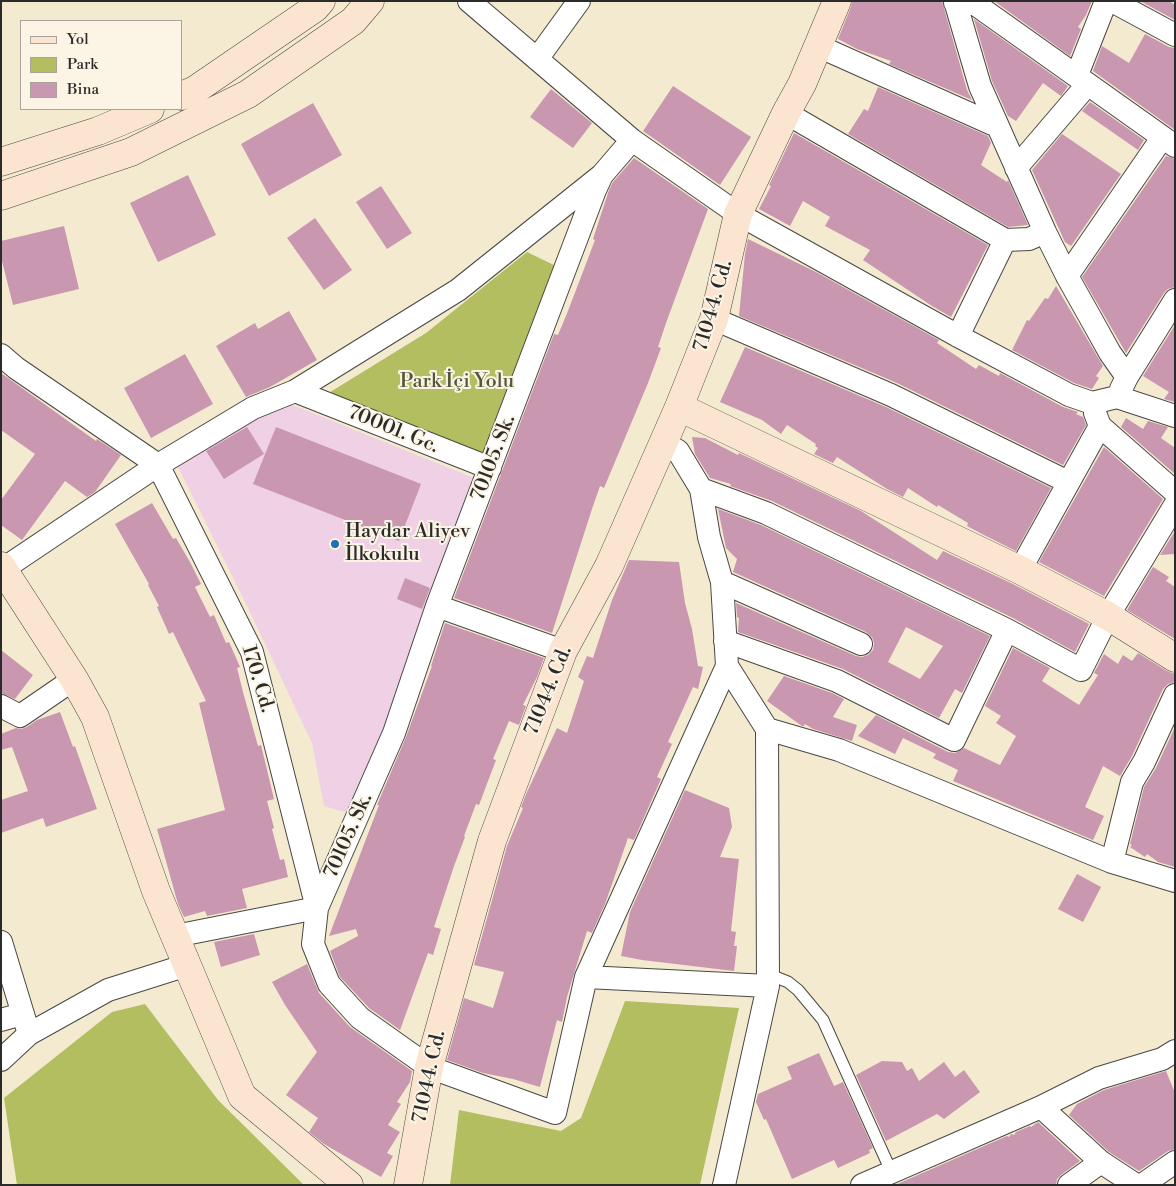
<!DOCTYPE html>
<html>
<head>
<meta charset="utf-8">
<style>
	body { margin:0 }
	#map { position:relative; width:1176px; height:1186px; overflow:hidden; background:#f3ead0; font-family:"Libre Bodoni",serif }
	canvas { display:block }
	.frame { position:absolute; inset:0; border:2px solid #2b2b2b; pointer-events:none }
	.legend { position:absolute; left:20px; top:20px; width:162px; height:90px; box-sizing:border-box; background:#fcf5e5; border:1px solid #a8a49b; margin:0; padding:6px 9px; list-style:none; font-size:15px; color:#2b2b2b }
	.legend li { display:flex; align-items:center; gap:10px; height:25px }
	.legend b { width:25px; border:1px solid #a8a49b }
</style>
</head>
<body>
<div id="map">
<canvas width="1176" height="1186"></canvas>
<div class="frame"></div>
<ul class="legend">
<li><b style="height:6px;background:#fce5d0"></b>Yol</li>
<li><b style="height:14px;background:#b2be60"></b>Park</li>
<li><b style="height:14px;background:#ca97b0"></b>Bina</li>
</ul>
</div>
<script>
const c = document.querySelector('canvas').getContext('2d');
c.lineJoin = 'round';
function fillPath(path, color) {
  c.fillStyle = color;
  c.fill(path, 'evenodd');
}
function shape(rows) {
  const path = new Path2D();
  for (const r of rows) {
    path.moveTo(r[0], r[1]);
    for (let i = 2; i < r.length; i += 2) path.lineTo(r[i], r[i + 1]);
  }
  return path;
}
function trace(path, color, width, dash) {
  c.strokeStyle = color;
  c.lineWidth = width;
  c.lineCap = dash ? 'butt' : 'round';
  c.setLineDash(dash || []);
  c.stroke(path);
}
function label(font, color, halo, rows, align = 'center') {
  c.font = font + ' "Libre Bodoni",serif';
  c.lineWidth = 4;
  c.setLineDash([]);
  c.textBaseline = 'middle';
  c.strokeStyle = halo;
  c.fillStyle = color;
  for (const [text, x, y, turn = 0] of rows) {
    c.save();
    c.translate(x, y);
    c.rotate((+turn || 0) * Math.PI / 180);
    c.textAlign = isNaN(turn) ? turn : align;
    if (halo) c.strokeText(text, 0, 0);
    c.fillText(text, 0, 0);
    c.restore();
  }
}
fillPath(shape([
	[285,402,479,480,351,814,324,806,312,743,248,608,177,465]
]), '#f0d0e5');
fillPath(shape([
	[527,252,560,268,491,457,327,394,426,333],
	[625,1001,739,1008,700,1185,450,1185,459,1110,561,1131,581,1118],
	[145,1004,218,1100,304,1185,17,1185,4,1098,112,1012]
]), '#b2be60');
fillPath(shape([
	[852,1,942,1,967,90,972,100,889,64,891,61,857,49,838,39,851,7],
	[994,1,1092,1,1086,15,1078,27,1081,29,1070,56],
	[1140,1,1169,1,1175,5,1175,20],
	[974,19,1068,86,1061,96,1043,83,1016,121,1008,116,992,81],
	[1145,34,1169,47,1175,48,1175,130,1093,71,1102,46,1129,63],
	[673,86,751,137,720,185,643,131],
	[878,87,988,136,991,143,981,165,1007,182,1008,180,1028,225,1008,227,848,134,864,109,868,111],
	[551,89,592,123,573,148,530,117],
	[1090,102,1144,140,1138,150,1082,111],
	[313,103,342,155,269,196,241,144],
	[794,133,988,245,951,317,932,306,863,260,870,250,825,226,830,217,803,201,790,226,759,209,771,186,769,185],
	[1062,134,1121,174,1071,246,1065,242,1032,170],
	[1166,156,1175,159,1175,287,1168,289,1164,293,1126,353,1082,277],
	[634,158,708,209,666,323,658,347,661,348,648,383,604,488,600,486,592,509,552,633,454,598,554,334,558,335,568,311,595,240,593,239,609,190,613,182],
	[188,175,216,235,158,262,130,203],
	[381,186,412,233,387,249,356,202],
	[315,218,352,270,324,290,287,238],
	[64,226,79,289,13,305,1,257,1,241],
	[748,239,816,272,939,340,937,343,976,369,979,365,999,376,1000,373,1063,407,1078,412,1076,414,1083,417,1086,425,1063,465,897,383,739,316,745,254],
	[1056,286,1103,366,1096,376,1099,378,1092,389,1074,383,1012,350,1027,320,1029,321,1045,298,1048,299],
	[289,311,317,360,270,387,246,397,216,346,255,323,258,329],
	[1175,325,1175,402,1164,399,1169,392,1143,376],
	[745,347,886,407,1051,488,1016,551,982,534,967,526,968,523,938,505,937,507,908,488,903,497,887,489,837,457,833,463,814,454,818,448,815,446,816,444,787,425,781,434,762,420,720,402],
	[185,354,213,404,151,438,124,388],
	[1,373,96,441,97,439,121,455,95,492,87,497,65,481,22,540,1,525,1,500,35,454,1,430],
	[1126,418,1143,429,1148,421,1168,427,1161,438,1175,448,1175,474,1121,427],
	[247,427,264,454,224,479,206,451],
	[276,427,421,484,399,541,253,484],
	[692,437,705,438,738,455,739,453,861,511,937,560,943,551,1013,584,1089,624,1075,652,1013,618,772,501,730,486,731,484,710,478,695,454],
	[1104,447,1163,499,1104,596,1039,562],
	[152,503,173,539,176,538,190,562,201,584,195,587,210,617,214,615,226,643,229,642,240,667,237,668,243,692,258,746,261,745,274,799,267,801,274,828,272,829,280,860,284,859,288,877,242,889,247,908,207,916,205,911,184,917,178,904,157,829,225,810,199,703,206,701,173,632,169,634,157,607,159,606,148,585,149,584,115,524],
	[718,509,761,525,990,636,962,693,955,689,939,718,843,669,738,632,739,618,737,617,736,603,856,656,862,657,868,655,873,650,874,643,872,637,866,632,733,572,737,559,726,548],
	[906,627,943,646,920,679,888,662],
	[1175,531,1175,554,1160,555],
	[629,560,679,562,685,603,692,629,698,666,703,667,698,689,693,687,668,742,672,744,657,777,661,779,634,840,628,838,605,904,592,933,587,931,567,997,562,1022,557,1020,540,1087,513,1079,483,1073,447,1060,464,998,493,1008,504,972,474,965,507,846,523,808,521,807,527,792,557,728,567,733,584,681,578,677,587,656,593,658,612,600],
	[1153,567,1169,577,1166,581,1175,587,1175,639,1127,610],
	[405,578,430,588,422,609,397,599],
	[445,623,544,658,537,677,523,705,526,706,519,725,509,721,493,759,496,760,479,805,476,804,464,836,465,837,454,866,434,927,441,929,433,955,428,953,400,1030,369,1008,340,977,330,951,358,936,356,929,329,936,379,805,377,805,406,737,432,666,431,666],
	[1013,648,1050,668,1042,681,1079,705,1098,675,1094,673,1104,654,1118,664,1123,655,1132,661,1138,653,1167,671,1175,674,1175,682,1168,684,1163,689,1132,756,1120,776,1103,766,1085,807,1104,816,1093,840,953,781,958,770,933,758,936,754,903,738,895,754,858,736,876,715,948,752,955,753,964,748,1000,765,1016,736,996,723,1001,716,985,706],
	[1,650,33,675,15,699,1,693],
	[784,676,832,693,844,699,833,717,857,725,852,741,813,729,805,724,804,726,802,726,767,701],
	[60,712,73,747,75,746,97,809,46,827,43,818,1,833,1,800,28,791,12,747,1,750,1,734,16,728,21,729,27,727,37,720],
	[1175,727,1175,867,1158,862,1147,854,1145,857,1130,847,1132,845,1130,844,1144,787,1156,768],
	[685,790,729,808,732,827,720,857,739,859,731,931,736,932,734,946,737,946,734,971,642,960,621,956,630,912],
	[1077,874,1101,887,1083,922,1058,909],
	[254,934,260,955,221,967,214,942],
	[307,964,319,993,350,1027,412,1071,410,1082,397,1102,401,1104,388,1125,400,1132,387,1153,393,1156,381,1177,324,1144,309,1132,318,1118,286,1095,317,1052,285,1005,272,982],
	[819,1053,834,1086,843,1082,873,1148,869,1150,870,1153,838,1168,834,1160,792,1179,766,1119,764,1120,756,1102,758,1094,792,1079,787,1067],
	[882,1061,902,1062,907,1071,912,1068,919,1081,944,1062,955,1077,964,1070,980,1092,944,1119,937,1114,886,1141,856,1075],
	[1166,1071,1175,1093,1175,1149,1168,1151,1139,1171,1109,1152,1069,1115,1077,1104,1104,1090],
	[1038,1122,1080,1161,1061,1175,1057,1179,1056,1185,895,1185,1007,1136,1009,1137,1011,1134,1014,1135,1016,1132,1030,1126,1031,1127]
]), '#ca97b0');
const lane = shape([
	[768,974,788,982,798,990,823,1020,891,1171]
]);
const street = shape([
	[469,1,632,140,738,214,958,336,1069,395,1092,403,1117,397,1175,416],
	[955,1,980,86,1045,232,1067,276,1090,317,1110,353,1127,377],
	[1112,1,1175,35],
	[955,3,975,4,1175,146],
	[818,46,997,126],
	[537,59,579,1],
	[1077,75,1106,1],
	[786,113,1005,240],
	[1016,168,1087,85],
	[602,175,595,190,437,606,394,733,317,908,313,944,329,984,360,1018,429,1067,555,1113,586,977,727,666],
	[1067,276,1162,138],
	[714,319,891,395,1068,482],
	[958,336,1005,240,1029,239,1045,232],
	[1,355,16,368,158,465,252,652,317,908],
	[1121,389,1127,377,1175,300],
	[295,391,490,468],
	[1095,413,1100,426,1175,492],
	[663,442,678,451,701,489,709,537,722,582,727,666,767,729,768,986,724,1185],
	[701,489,766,513,1007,630,1081,670,1108,616,1175,505],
	[3,569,158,465,253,408,295,391,458,290,602,175,632,140],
	[1020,570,1100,426],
	[722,582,861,644],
	[437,606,563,651],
	[725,641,837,681,954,740,1007,630],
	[1,706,20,716,74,679],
	[767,729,839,750,1112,862,1175,881],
	[1112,862,1132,782,1144,762,1175,695],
	[175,936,317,908],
	[1,942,29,1034],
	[586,977,768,986],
	[1,1020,22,1014],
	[1,1060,29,1034,108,990,187,965],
	[1041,1107,1101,1162,1136,1185],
	[862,1185,1041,1107,1099,1078,1162,1059,1175,1051],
	[1069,1185,1101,1162],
	[1142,1185,1175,1162]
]);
const secondary = shape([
	[181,96,195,90,315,8,321,1],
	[1,162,98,131,150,109],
	[1,196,131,152,248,94,353,21,370,1],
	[679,407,1020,570,1108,616,1175,658],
	[1,566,74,679,95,717,156,891,242,1096,349,1185],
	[408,1185,429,1067,492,841,563,651,609,566,679,407,714,319,738,214,786,113,802,84,837,1]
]);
trace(lane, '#494844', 13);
trace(street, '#494844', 24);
trace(secondary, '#494844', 29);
trace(lane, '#fff', 11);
trace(street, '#fff', 22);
trace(secondary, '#fce5d0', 28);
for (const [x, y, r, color] of [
	[335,544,5,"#1f6fb2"]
]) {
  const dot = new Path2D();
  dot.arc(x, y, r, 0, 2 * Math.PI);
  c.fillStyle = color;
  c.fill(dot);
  trace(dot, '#fcf5e5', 2);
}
label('20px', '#2b2b2b', '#fcf5e5', [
	["71044. Cd.",714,306,-74],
	["70001. Gc.",393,430,22],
	["70105. Sk.",494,458,-69],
	["170. Cd.",257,679,73],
	["71044. Cd.",549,691,-68],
	["70105. Sk.",349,836,-66],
	["71044. Cd.",430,1077,-78]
]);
label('20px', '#54573b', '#fcf5e5', [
	["Park İçi Yolu",457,382]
]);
label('20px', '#2b2b2b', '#fcf5e5', [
	["Haydar Aliyev",345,532],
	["İlkokulu",345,555]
], 'left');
</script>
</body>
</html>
